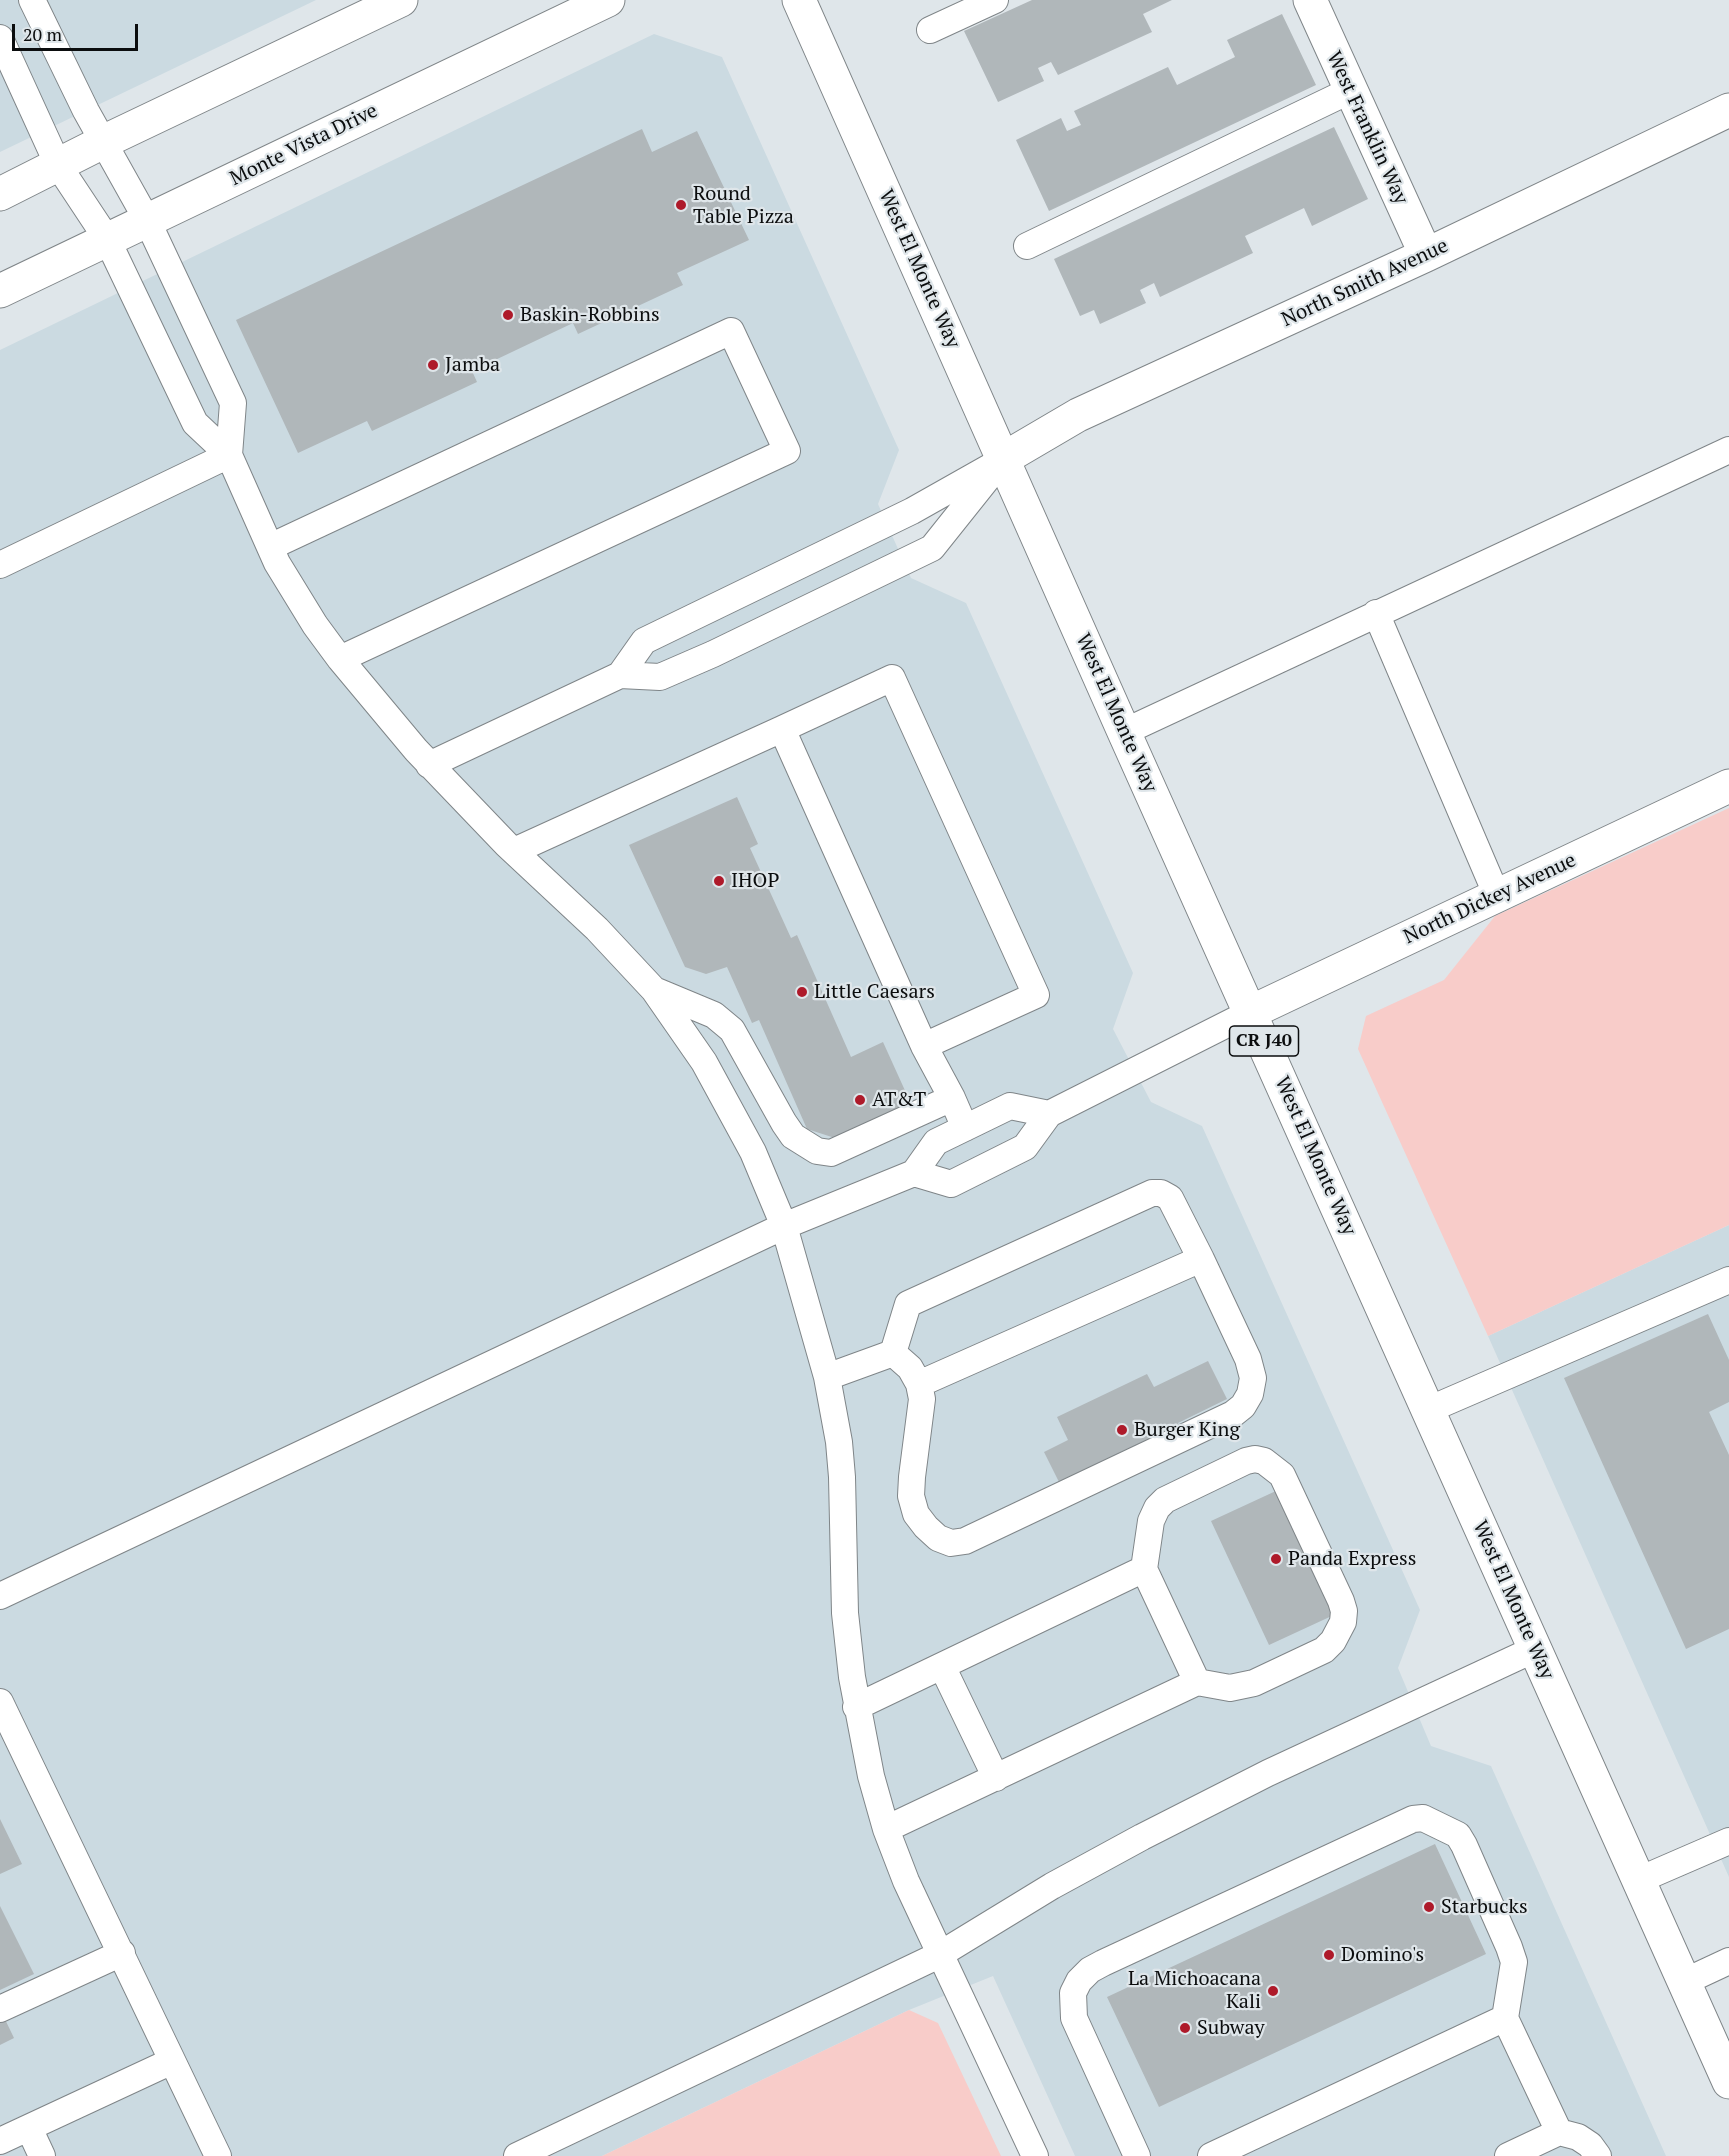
<!DOCTYPE html>
<html>
<head>
<meta charset="utf-8">
<style>
	body { margin:0 }
	#map { position:relative; width:1729px; height:2156px; overflow:hidden; background:#dfe6ea; font-family:"PT Serif",serif }
	canvas { display:block }
	.scale { position:absolute; left:12px; top:24px; width:126px; height:27px; box-sizing:border-box; border:3px solid #0b0d0e; border-top:0; padding-left:8px; font-size:18px; line-height:21px; white-space:nowrap; color:#0b0d0e; -webkit-text-stroke:4px #dfe6ea; paint-order:stroke }
</style>
</head>
<body>
<div id="map">
<canvas width="1729" height="2156"></canvas>
<div class="scale">20 m</div>
</div>
<script>
const c = document.querySelector('canvas').getContext('2d');
c.lineJoin = 'round';
function fillPath(path, color) {
  c.fillStyle = color;
  c.fill(path, 'evenodd');
}
function shape(rows) {
  const path = new Path2D();
  for (const r of rows) {
    path.moveTo(r[0], r[1]);
    for (let i = 2; i < r.length; i += 2) path.lineTo(r[i], r[i + 1]);
  }
  return path;
}
function trace(path, color, width, dash) {
  c.strokeStyle = color;
  c.lineWidth = width;
  c.lineCap = dash ? 'butt' : 'round';
  c.setLineDash(dash || []);
  c.stroke(path);
}
function label(font, color, halo, rows, align = 'center') {
  c.font = font + ' "PT Serif",serif';
  c.lineWidth = 4.5;
  c.setLineDash([]);
  c.textBaseline = 'middle';
  c.strokeStyle = halo;
  c.fillStyle = color;
  for (const [text, x, y, turn = 0] of rows) {
    c.save();
    c.translate(x, y);
    c.rotate((+turn || 0) * Math.PI / 180);
    c.textAlign = isNaN(turn) ? turn : align;
    if (halo) c.strokeText(text, 0, 0);
    c.fillText(text, 0, 0);
    c.restore();
  }
}
fillPath(shape([
	[0,0,316,0,0,152],
	[654,34,722,57,899,450,878,504,911,578,966,603,1133,973,1113,1029,1151,1102,1202,1126,1420,1610,1398,1668,1431,1746,1491,1766,1666,2156,1075,2156,993,1976,909,2010,602,2156,0,2156,0,350],
	[1729,1225,1729,1877,1488,1336]
]), '#cbdae1');
fillPath(shape([
	[1729,808,1729,1225,1488,1336,1358,1049,1366,1016,1444,980,1495,916],
	[909,2010,938,2023,1001,2156,602,2156]
]), '#f8ccc9');
fillPath(shape([
	[1032,0,1172,0,1143,14,1152,32,1058,75,1051,62,1038,68,1044,81,998,102,964,31],
	[1282,14,1316,85,1049,211,1016,140,1061,118,1067,131,1081,125,1074,111,1168,67,1177,85,1235,57,1227,40],
	[1334,127,1368,199,1312,226,1304,208,1245,236,1253,253,1160,297,1154,283,1140,290,1146,303,1100,324,1094,310,1080,316,1054,259],
	[642,129,652,152,697,131,749,240,677,273,683,285,578,334,573,323,472,371,477,382,372,431,367,421,298,453,236,320],
	[737,797,758,844,750,848,791,938,797,935,851,1057,883,1042,912,1106,838,1139,807,1129,759,1020,752,1023,727,967,706,974,685,967,629,845],
	[1708,1314,1729,1360,1729,1402,1709,1412,1729,1455,1729,1629,1686,1649,1564,1378],
	[1208,1361,1227,1399,1178,1423,1182,1430,1062,1488,1044,1452,1068,1440,1057,1417,1147,1374,1154,1387],
	[1278,1490,1336,1614,1269,1645,1211,1521],
	[0,1819,22,1864,0,1874],
	[1435,1844,1486,1954,1159,2107,1107,1997],
	[0,1906,34,1974,0,1990],
	[0,2009,14,2038,0,2045]
]), '#b0b7ba');
const service = shape([
	[32,0,86,111,147,220,233,403,229,455],
	[930,30,995,0],
	[0,38,58,165,107,239,195,423,229,455,277,563,315,625,340,659,416,750,507,845,597,929,654,990,704,1062,753,1152,784,1226,827,1377,839,1442,842,1477,845,1613,852,1677,871,1776,886,1829,906,1881,1035,2156],
	[1027,246,1349,91],
	[270,547,731,331,787,451,340,659],
	[0,565,229,455],
	[1376,613,1497,896],
	[620,675,644,641,912,511,990,467],
	[782,729,892,678,1036,995,924,1046],
	[1124,732,1729,450],
	[429,765,620,675,660,677,713,654,932,548,1003,459],
	[514,851,782,729,924,1046,952,1098,965,1128],
	[654,990,714,1015,732,1030,784,1123,793,1136,817,1151,831,1153,952,1098],
	[914,1173,951,1184,1025,1147,1049,1114,1251,1012],
	[827,1377,893,1353,908,1304,1152,1193,1161,1193,1170,1198,1201,1259,1248,1359,1253,1378,1250,1394,1243,1406,1233,1414,965,1541,951,1543,938,1538,926,1527,916,1514,911,1496,912,1477,922,1399,919,1384,910,1368,893,1353],
	[919,1384,1201,1259],
	[1428,1410,1729,1280],
	[1144,1569,1151,1521,1157,1508,1165,1500,1246,1461,1255,1459,1264,1461,1282,1475,1341,1601,1344,1611,1343,1622,1333,1641,1324,1650,1254,1683,1230,1688,1197,1682],
	[0,1596,784,1226,914,1173,936,1142,1010,1106,1049,1114],
	[942,1666,996,1778],
	[0,1702,218,2156],
	[856,1707,1144,1569,1197,1682,886,1829],
	[1639,1880,1729,1841],
	[1684,1982,1729,1961],
	[0,2009,122,1953],
	[29,2128,42,2156],
	[1559,2132,1578,2137,1590,2145,1598,2156],
	[0,2141,172,2061],
	[517,2156,939,1955,1052,1886,1142,1837,1268,1773,1535,1649],
	[1137,2156,1074,2018,1073,1993,1079,1981,1090,1970,1103,1963,1413,1819,1423,1818,1458,1835,1464,1845,1509,1947,1514,1962,1505,2018],
	[1211,2156,1505,2018,1559,2132,1508,2156]
]);
const minor = shape([
	[1310,0,1426,255],
	[1003,459,1078,415,1426,255,1729,110],
	[1251,1012,1729,786]
]);
const tertiary = shape([
	[0,194,103,142,401,0],
	[0,291,608,0]
]);
const primary = shape([
	[799,0,1124,732,1729,2082]
]);
trace(service, '#7f8588', 28);
trace(minor, '#7f8588', 35);
trace(tertiary, '#7f8588', 35);
trace(primary, '#7f8588', 35);
trace(service, '#fff', 26);
trace(minor, '#fff', 33);
trace(tertiary, '#fff', 33);
trace(primary, '#fff', 33);
for (const [x, y, r, color] of [
	[681,205,6,"#ae1a2a"],
	[508,315,6,"#ae1a2a"],
	[433,365,6,"#ae1a2a"],
	[719,881,6,"#ae1a2a"],
	[802,992,6,"#ae1a2a"],
	[860,1100,6,"#ae1a2a"],
	[1122,1430,6,"#ae1a2a"],
	[1276,1559,6,"#ae1a2a"],
	[1429,1907,6,"#ae1a2a"],
	[1329,1955,6,"#ae1a2a"],
	[1273,1991,6,"#ae1a2a"],
	[1185,2028,6,"#ae1a2a"]
]) {
  const dot = new Path2D();
  dot.arc(x, y, r, 0, 2 * Math.PI);
  c.fillStyle = color;
  c.fill(dot);
  trace(dot, '#dfe6ea', 2);
}
for (const [x, y, w] of [
	[1264,1041,69]
]) {
  const box = new Path2D();
  box.roundRect(x - w / 2, y - 15, w, 30, 4.5);
  c.fillStyle = '#dfe6ea';
  c.fill(box);
  trace(box, '#0b0d0e', 1.5);
}
label('bold 18px', '#0b0d0e', null, [
	["CR J40",1264,1041]
]);
label('20px', '#0b0d0e', '#dfe6ea', [
	["West Franklin Way",1367,128,65],
	["Monte Vista Drive",304,145,-26],
	["West El Monte Way",919,269,66],
	["North Smith Avenue",1365,283,-25],
	["West El Monte Way",1116,713,66],
	["North Dickey Avenue",1490,899,-25],
	["West El Monte Way",1315,1156,66],
	["West El Monte Way",1513,1600,66]
]);
label('20px', '#0b0d0e', '#dfe6ea', [
	["Round",693,194],
	["Table Pizza",693,217],
	["Baskin-Robbins",520,315],
	["Jamba",445,365],
	["IHOP",731,881],
	["Little Caesars",814,992],
	["AT&T",872,1100],
	["Burger King",1134,1430],
	["Panda Express",1288,1559],
	["Starbucks",1441,1907],
	["Domino's",1341,1955],
	["La Michoacana",1261,1979,"right"],
	["Kali",1261,2002,"right"],
	["Subway",1197,2028]
], 'left');
</script>
</body>
</html>
